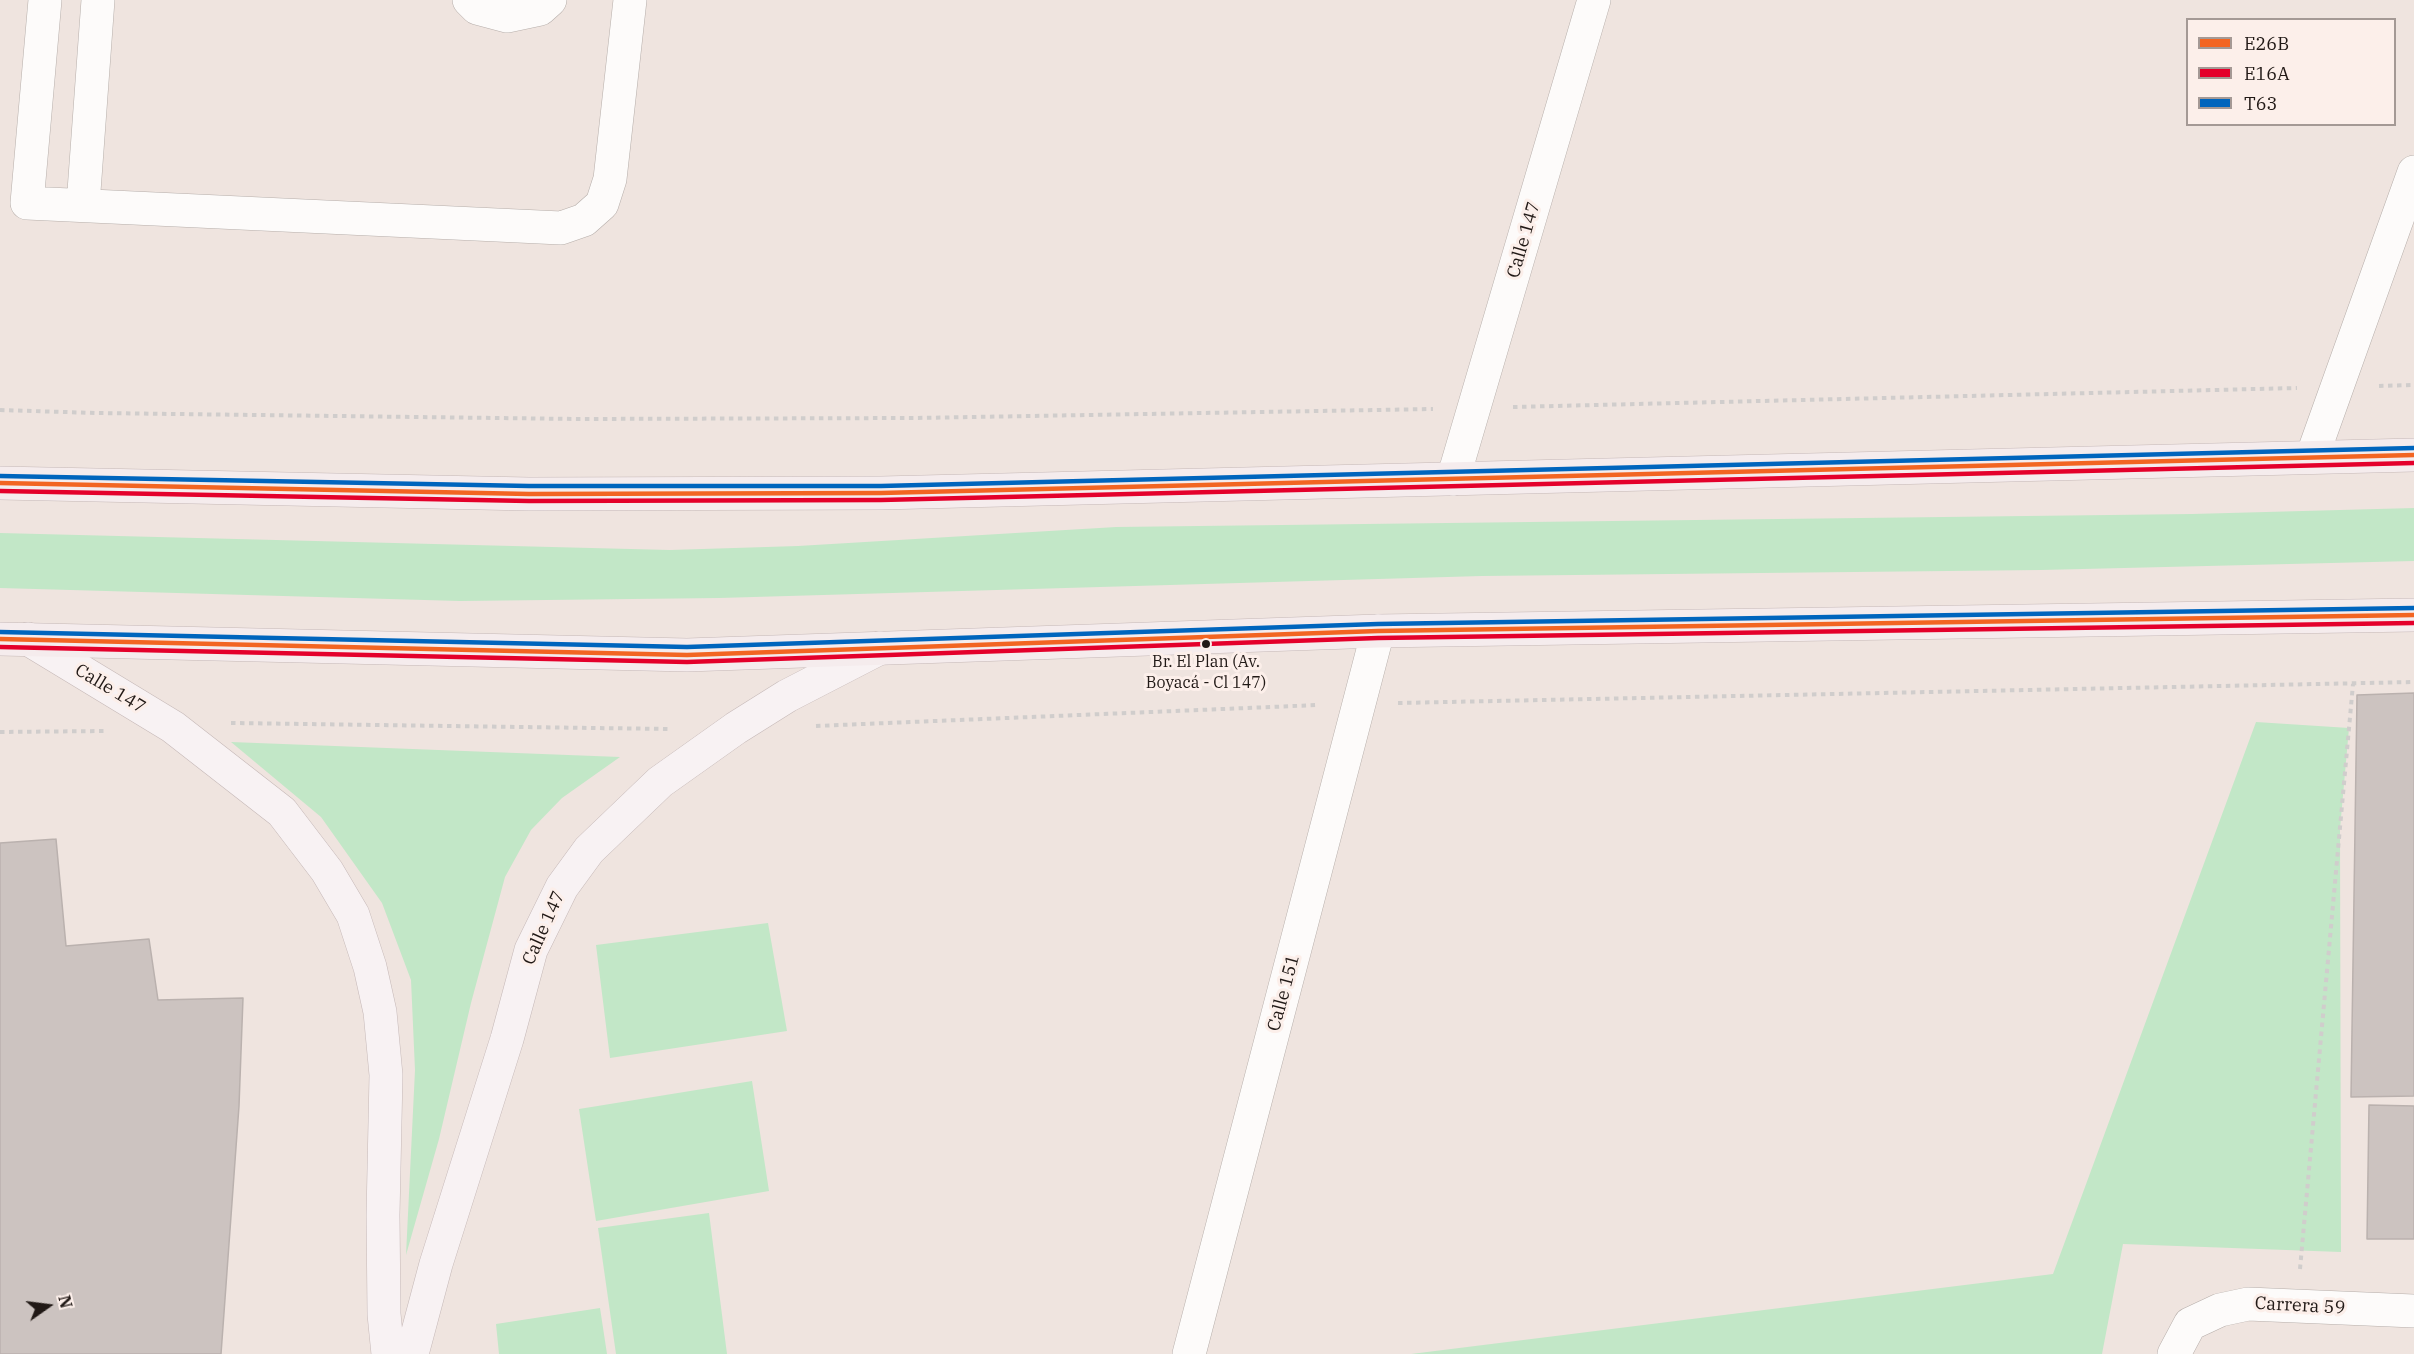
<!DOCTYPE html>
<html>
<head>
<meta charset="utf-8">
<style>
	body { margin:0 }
	#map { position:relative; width:2414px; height:1354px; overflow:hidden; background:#efe4df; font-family:"IBM Plex Serif",serif }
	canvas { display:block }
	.legend { position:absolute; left:2186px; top:18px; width:210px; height:108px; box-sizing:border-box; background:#fcefea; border:2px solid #a49995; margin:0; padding:8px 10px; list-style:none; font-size:18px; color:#211916 }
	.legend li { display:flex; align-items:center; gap:12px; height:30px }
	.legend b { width:30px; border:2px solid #a49995 }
	.north { position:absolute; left:18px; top:1276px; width:60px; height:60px; -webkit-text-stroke:4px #fcefea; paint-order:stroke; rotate:76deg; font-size:16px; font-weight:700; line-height:24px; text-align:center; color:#211916 }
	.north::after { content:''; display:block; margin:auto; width:21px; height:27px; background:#211916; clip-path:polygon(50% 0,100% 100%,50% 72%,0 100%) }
</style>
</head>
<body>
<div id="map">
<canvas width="2414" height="1354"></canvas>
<ul class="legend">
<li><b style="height:8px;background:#f26522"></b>E26B</li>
<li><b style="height:8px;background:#e4002b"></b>E16A</li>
<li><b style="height:8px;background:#0065bd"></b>T63</li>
</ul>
<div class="north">N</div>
</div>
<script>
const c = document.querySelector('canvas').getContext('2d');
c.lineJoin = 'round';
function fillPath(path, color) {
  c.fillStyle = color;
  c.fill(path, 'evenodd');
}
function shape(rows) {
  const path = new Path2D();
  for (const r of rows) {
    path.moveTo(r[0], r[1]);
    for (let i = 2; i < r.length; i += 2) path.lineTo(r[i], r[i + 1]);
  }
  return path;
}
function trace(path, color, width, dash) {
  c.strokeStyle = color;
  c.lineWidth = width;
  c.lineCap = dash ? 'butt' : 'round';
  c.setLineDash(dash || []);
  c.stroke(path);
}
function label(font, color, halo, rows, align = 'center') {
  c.font = font + ' "IBM Plex Serif",serif';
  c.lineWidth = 6;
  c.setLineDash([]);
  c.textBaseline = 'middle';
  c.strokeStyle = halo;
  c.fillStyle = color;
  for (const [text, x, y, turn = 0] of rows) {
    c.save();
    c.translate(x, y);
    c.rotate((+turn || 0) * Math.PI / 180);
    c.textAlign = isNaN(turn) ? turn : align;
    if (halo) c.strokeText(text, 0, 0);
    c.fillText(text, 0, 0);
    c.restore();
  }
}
fillPath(shape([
	[2414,508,2414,561,2041,570,1482,576,719,598,460,601,0,588,0,533,670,550,798,546,1116,527,2192,514],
	[2256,722,2349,728,2340,829,2341,1252,2123,1244,2102,1354,1411,1354,2053,1274],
	[231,742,620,757,562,798,531,830,505,877,471,1003,439,1139,406,1255,415,1070,411,980,382,903,321,817],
	[768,923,787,1031,610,1058,596,945],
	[752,1081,769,1191,596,1221,579,1109],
	[709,1213,727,1354,616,1354,598,1228],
	[600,1308,607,1354,499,1354,496,1324]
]), '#c2e7c7');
const building = shape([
	[2414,693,2414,1096,2351,1097,2357,695,2414,693],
	[56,839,66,946,149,939,158,1000,243,998,239,1106,221,1354,0,1354,0,843,56,839],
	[2369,1105,2414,1106,2414,1239,2367,1239,2369,1105]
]);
fillPath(building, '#ccc3c0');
trace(building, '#bab1ae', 1.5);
const minor = shape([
	[45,0,27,203,561,228,584,220,602,204,610,179,630,0],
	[469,0,477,8,507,16,540,9,550,0],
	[83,205,98,0],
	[2312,457,2414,172],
	[1453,479,1594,0],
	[1189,1354,1378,631],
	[2174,1354,2190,1324,2220,1310,2248,1304,2414,1311]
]);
const major = shape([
	[28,639,173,727,282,812,327,871,353,915,370,967,380,1012,386,1075,383,1215,384,1314,388,1354],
	[412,1354,436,1264,507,1039,531,950,562,887,589,850,660,782,736,728,787,696,880,648]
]);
const highway = shape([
	[0,483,529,494,881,493,2414,455],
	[0,639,687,655,1378,631,2414,615]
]);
trace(minor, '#b6aeaa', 34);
trace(major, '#c5b8b7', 34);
trace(highway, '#c5b8b7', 34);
trace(shape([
	[2379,386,2414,385],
	[1513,407,2297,388],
	[0,410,96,413,577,419,915,418,1433,409],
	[1398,703,2414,682],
	[231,723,668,729],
	[816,726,1318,705],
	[0,732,104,731],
	[2300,1269,2353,684]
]), '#d0cdcc', 4, [4.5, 4.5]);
trace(minor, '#fdfbfa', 33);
trace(major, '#f8f2f3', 33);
trace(highway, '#f5eced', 33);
trace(shape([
	[0,483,529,494,881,493,2414,455],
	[0,639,687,655,1378,631,2414,615]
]), '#f26522', 4.5);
trace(shape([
	[0,491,529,501,881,500,2414,463],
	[0,647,687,662,1378,638,2414,623]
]), '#e4002b', 4.5);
trace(shape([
	[0,476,529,486,881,486,2414,448],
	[0,632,687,647,1378,624,2414,608]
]), '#0065bd', 4.5);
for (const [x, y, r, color] of [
	[1206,644,5,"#211916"]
]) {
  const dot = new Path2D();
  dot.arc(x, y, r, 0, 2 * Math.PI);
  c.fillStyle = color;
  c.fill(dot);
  trace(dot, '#fcefea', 2);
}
label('16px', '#211916', '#fcefea', [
	["Br. El Plan (Av.",1206,662],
	["Boyacá - Cl 147)",1206,683]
]);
label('18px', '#211916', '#fcefea', [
	["Calle 147",1524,240,-74],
	["Calle 147",110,689,31],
	["Calle 147",544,928,-66],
	["Calle 151",1284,993,-75],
	["Carrera 59",2300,1306,3]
]);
</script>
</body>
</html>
